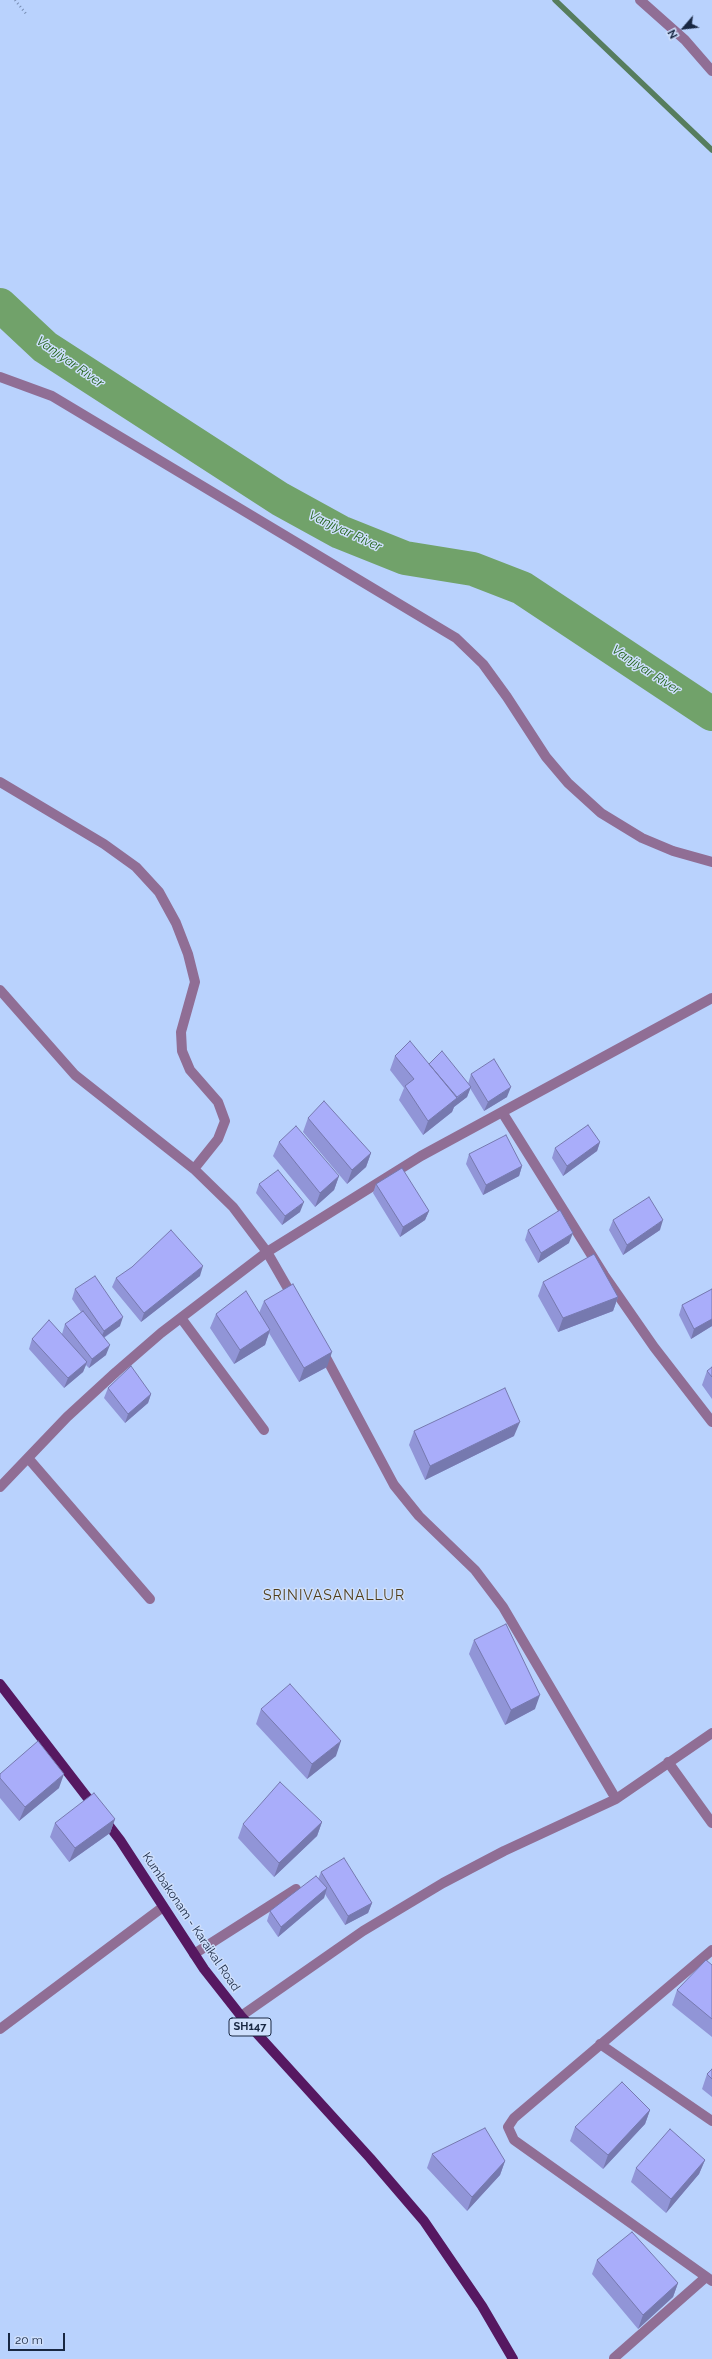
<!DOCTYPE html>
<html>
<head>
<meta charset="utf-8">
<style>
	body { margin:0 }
	#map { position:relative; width:712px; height:2359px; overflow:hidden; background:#b9d2fd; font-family:Raleway,sans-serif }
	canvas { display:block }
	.north { position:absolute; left:664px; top:8px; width:40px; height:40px; -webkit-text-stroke:3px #cedffc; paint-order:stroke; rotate:242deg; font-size:11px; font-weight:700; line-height:16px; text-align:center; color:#182742 }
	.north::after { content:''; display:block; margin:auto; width:14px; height:18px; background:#182742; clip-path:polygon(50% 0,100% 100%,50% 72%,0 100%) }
	.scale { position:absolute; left:8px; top:2333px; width:57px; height:18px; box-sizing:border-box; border:2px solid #182742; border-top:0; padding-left:5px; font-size:12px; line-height:14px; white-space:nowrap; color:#182742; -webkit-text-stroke:3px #cedffc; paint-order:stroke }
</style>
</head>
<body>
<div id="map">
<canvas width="712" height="2359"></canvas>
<div class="north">N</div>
<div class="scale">20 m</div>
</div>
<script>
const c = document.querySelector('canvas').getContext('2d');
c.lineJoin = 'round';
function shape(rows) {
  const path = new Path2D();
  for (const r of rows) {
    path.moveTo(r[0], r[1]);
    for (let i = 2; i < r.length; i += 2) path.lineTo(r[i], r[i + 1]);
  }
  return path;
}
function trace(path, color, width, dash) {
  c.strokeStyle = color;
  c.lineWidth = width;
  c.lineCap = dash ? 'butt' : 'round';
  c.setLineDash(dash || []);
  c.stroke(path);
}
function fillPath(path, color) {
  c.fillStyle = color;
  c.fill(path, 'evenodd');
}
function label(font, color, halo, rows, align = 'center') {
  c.font = font + ' Raleway,sans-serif';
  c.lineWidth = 3;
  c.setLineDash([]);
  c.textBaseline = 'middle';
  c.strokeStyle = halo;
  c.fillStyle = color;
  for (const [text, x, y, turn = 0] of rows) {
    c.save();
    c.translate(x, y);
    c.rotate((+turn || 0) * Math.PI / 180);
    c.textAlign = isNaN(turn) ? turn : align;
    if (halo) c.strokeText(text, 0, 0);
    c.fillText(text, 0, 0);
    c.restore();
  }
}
trace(shape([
	[555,0,712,150]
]), '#567d5e', 5.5);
trace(shape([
	[0,305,45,347,280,499,340,532,405,558,473,569,522,588,712,714]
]), '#71a26a', 34);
trace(shape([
	[15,0,27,15]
]), '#768bb0', 2.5, [1, 3]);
trace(shape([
	[640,0,685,40,712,71],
	[0,377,52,396,456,638,483,664,507,697,546,757,568,783,601,813,642,838,673,851,712,862],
	[0,782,104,844,136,867,159,892,176,923,188,954,195,982,181,1032,182,1051,190,1070,218,1102,225,1121,218,1139,194,1169],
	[0,990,75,1075,194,1169,233,1207,267,1252,294,1299],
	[502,1112,604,1275,654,1347,712,1422],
	[181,1318,264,1430],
	[322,1350,394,1485,419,1516,475,1570,503,1607,616,1799],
	[28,1458,150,1599],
	[0,1487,67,1417,116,1372,161,1333,267,1252,421,1156,712,998],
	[668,1762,712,1823],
	[712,1950,514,2118,508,2127,514,2140,712,2281],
	[194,1954,296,1889],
	[241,2016,363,1931,443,1883,504,1851,616,1799,712,1733],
	[0,2029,163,1907],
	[600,2044,712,2121],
	[614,2358,706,2277]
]), '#906e95', 10);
trace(shape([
	[0,1684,120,1840,204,1969,241,2016,370,2158,424,2221,482,2306,513,2359]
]), '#561861', 10);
fillPath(shape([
	[395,1056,429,1064,468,1084,471,1074,507,1097,484,1111,470,1088,467,1097,454,1107,452,1112,423,1135,399,1100,404,1088,390,1070],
	[308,1118,371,1153,366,1167,347,1184,303,1132],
	[279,1142,339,1176,334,1190,315,1207,273,1156],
	[600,1142,597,1151,563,1176,552,1158,555,1148],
	[469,1154,522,1166,519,1176,483,1195,466,1164],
	[259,1184,300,1212,282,1225,256,1193],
	[376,1184,429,1211,425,1220,400,1237,373,1193],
	[613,1220,660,1230,623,1255,609,1230],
	[528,1230,569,1243,538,1263,525,1240],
	[200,1276,141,1322,112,1287,116,1278],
	[543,1282,618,1297,613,1311,558,1332,538,1296],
	[75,1289,120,1326,104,1338,106,1355,89,1368,86,1365,83,1372,64,1388,29,1349,32,1339,62,1334,65,1324,81,1312,72,1299],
	[712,1289,712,1326,691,1339,679,1315,682,1305],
	[264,1301,327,1367,299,1382,269,1333,265,1345,234,1364,210,1328,216,1314,259,1313],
	[712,1367,712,1399,702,1385,707,1371],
	[108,1388,151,1394,148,1403,125,1423,104,1398],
	[414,1431,514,1436,425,1480,409,1445],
	[474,1640,535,1709,505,1725,469,1654],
	[261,1709,336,1756,307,1779,256,1724],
	[0,1774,59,1788,19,1821,0,1798],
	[115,1819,110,1833,69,1862,50,1837,55,1823],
	[322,1822,317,1836,274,1877,238,1838,243,1824],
	[321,1872,372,1903,368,1913,345,1925,325,1894,324,1898,278,1937,267,1921,270,1911,318,1879],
	[712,1965,712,2037,672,2005,677,1990],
	[712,2069,712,2097,702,2089,707,2074],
	[650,2110,645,2124,603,2169,570,2141,575,2127],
	[432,2154,505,2161,500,2175,467,2211,427,2168],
	[705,2160,699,2174,666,2213,631,2182,636,2168],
	[597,2260,678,2283,673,2297,638,2329,592,2274]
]), '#9195d7');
fillPath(shape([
	[471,1087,467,1097,454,1107,452,1112,423,1135,428,1121],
	[511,1087,507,1097,484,1111,488,1102],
	[600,1142,597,1151,563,1176,567,1166],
	[371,1153,366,1167,347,1184,352,1170],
	[522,1166,519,1176,483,1195,486,1185],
	[339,1176,334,1190,315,1207,320,1193],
	[304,1202,300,1212,282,1225,285,1216],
	[429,1211,425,1220,400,1237,403,1227],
	[663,1220,660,1230,623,1255,627,1245],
	[573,1233,569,1243,538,1263,541,1253],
	[203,1266,200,1276,141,1322,144,1313],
	[618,1297,613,1311,558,1332,563,1318],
	[123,1317,120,1326,100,1340,104,1331],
	[712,1319,712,1326,691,1339,694,1329],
	[270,1330,265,1345,234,1364,240,1350],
	[110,1345,106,1355,89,1368,92,1359],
	[332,1352,327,1367,299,1382,304,1368],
	[87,1362,83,1372,64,1388,68,1378],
	[151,1394,148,1403,125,1423,128,1414],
	[520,1422,514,1436,425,1480,430,1466],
	[540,1695,535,1709,505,1725,511,1710],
	[341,1741,336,1756,307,1779,312,1764],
	[64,1774,59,1788,19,1821,25,1807],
	[115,1819,110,1833,69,1862,75,1848],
	[322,1822,317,1836,274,1877,279,1863],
	[327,1888,324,1898,278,1937,281,1927],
	[372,1903,368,1913,345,1925,348,1916],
	[650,2110,645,2124,603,2169,608,2155],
	[705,2160,699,2174,666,2213,671,2199],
	[505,2161,500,2175,467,2211,472,2197],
	[678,2283,673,2297,638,2329,643,2315]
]), '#7679af');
const building = shape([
	[410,1041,457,1098,428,1121,405,1086,414,1079,395,1056,410,1041],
	[442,1051,471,1087,457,1097,429,1064,442,1051],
	[494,1059,511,1087,488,1102,471,1074,494,1059],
	[324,1101,371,1153,352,1170,308,1118,324,1101],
	[588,1125,600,1142,567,1166,555,1148,588,1125],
	[296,1126,339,1176,320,1193,279,1142,296,1126],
	[506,1135,522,1166,486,1185,469,1154,506,1135],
	[402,1168,429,1211,403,1227,376,1184,402,1168],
	[278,1170,304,1202,285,1216,259,1184,278,1170],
	[649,1197,663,1220,627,1245,613,1220,649,1197],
	[560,1210,573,1233,541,1253,528,1230,560,1210],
	[171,1230,203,1266,144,1313,116,1278,132,1267,171,1230],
	[594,1254,618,1297,563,1318,543,1282,594,1254],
	[95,1276,123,1317,104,1331,75,1289,95,1276],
	[293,1284,332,1352,304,1368,264,1301,293,1284],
	[712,1289,712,1319,694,1329,682,1305,712,1289],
	[246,1291,270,1330,240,1350,216,1314,246,1291],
	[83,1311,110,1345,92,1359,65,1324,83,1311],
	[49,1320,87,1362,68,1378,32,1339,49,1320],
	[131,1366,151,1394,128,1414,108,1388,131,1366],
	[712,1367,712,1377,707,1371,712,1367],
	[505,1388,520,1422,430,1466,414,1431,505,1388],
	[506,1624,540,1695,511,1710,474,1640,506,1624],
	[290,1684,341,1741,312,1764,261,1709,290,1684],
	[38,1741,64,1774,25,1807,0,1778,0,1774,38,1741],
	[280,1782,322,1822,279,1863,243,1824,280,1782],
	[94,1793,115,1819,75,1848,55,1823,94,1793],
	[344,1858,372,1903,348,1916,321,1872,344,1858],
	[316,1876,327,1888,281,1927,270,1911,316,1876],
	[706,1960,712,1965,712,2019,677,1990,706,1960],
	[712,2069,712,2079,707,2074,712,2069],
	[622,2082,650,2110,608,2155,575,2127,622,2082],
	[485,2128,505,2161,472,2197,432,2154,485,2128],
	[670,2129,705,2160,671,2199,636,2168,670,2129],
	[632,2232,678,2283,643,2315,597,2260,632,2232]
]);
fillPath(building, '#a9adfa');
trace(building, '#7679af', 1);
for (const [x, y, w] of [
	[250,2027,42]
]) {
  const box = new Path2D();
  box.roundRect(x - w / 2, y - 9, w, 18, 3);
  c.fillStyle = '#cedffc';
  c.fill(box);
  trace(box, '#182742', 1);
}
label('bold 11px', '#182742', null, [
	["SH147",250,2027]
]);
label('12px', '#182742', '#cedffc', [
	["Kumbakonam - Karaikal Road",191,1922,56]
]);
label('italic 13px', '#24651b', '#cedffc', [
	["Vanjiyar River",70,362,35],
	["Vanjiyar River",345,531,25],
	["Vanjiyar River",646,670,33]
]);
c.letterSpacing = '1px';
label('14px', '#503d17', '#cedffc', [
	["SRINIVASANALLUR",334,1596]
]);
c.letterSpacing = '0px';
</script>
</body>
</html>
